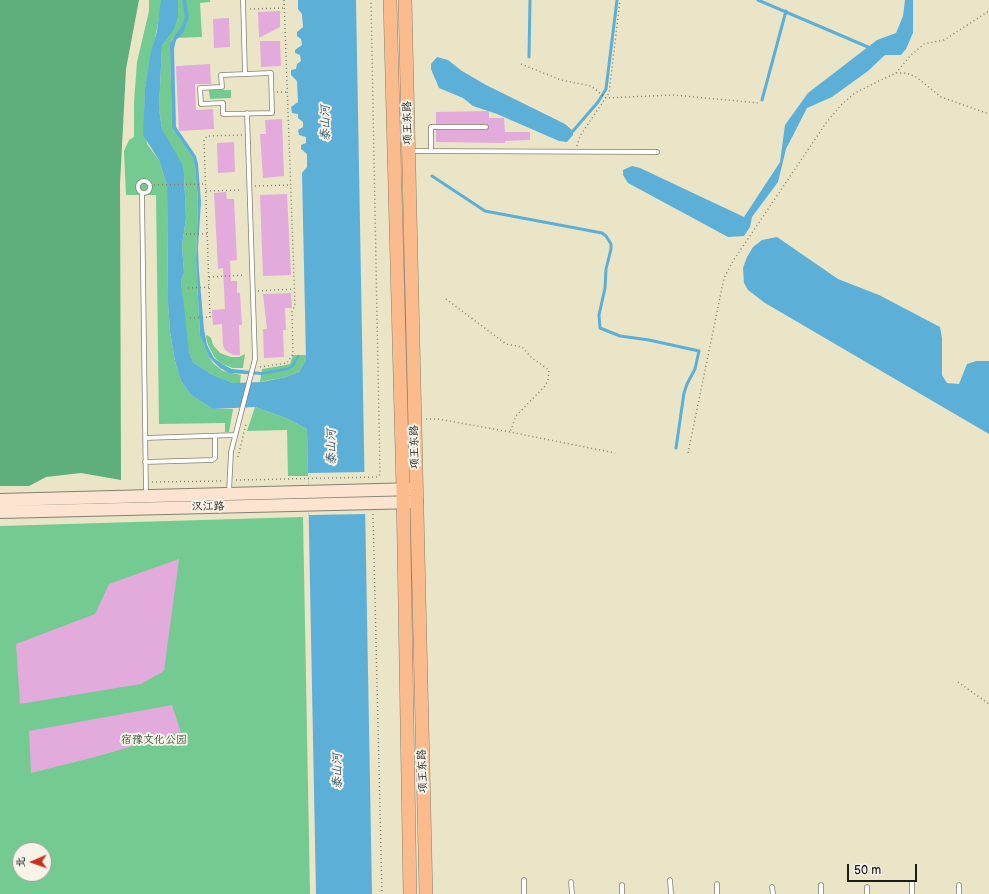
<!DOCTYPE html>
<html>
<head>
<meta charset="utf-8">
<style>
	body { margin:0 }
	#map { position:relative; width:989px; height:894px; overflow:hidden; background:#eae5c7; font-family:"Balsamiq Sans","LXGW WenKai TC",sans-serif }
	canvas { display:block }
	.north { position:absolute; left:12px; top:842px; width:40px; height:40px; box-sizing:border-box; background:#f7f3e8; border:1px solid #9f9d96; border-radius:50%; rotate:268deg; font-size:11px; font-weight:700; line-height:16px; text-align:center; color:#1c1c1c }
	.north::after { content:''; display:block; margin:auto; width:14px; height:18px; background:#c8321e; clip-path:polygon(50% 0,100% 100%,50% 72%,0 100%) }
	.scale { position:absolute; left:847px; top:864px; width:70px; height:18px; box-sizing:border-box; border:2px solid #1c1c1c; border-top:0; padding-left:5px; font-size:12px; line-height:14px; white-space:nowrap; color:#1c1c1c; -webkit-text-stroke:3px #f7f3e8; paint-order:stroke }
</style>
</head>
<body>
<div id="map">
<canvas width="989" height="894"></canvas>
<div class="north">北</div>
<div class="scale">50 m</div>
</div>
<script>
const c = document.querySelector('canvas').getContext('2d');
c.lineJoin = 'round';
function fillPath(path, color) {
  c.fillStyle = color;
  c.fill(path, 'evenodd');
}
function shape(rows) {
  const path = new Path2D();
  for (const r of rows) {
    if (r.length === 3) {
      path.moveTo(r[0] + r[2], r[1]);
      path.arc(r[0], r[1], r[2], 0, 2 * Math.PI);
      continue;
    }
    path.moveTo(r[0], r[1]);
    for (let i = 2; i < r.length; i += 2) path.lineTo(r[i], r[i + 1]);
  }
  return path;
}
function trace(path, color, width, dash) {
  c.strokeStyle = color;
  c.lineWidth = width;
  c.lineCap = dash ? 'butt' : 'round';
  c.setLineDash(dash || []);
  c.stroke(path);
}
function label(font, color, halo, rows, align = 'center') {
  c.font = font + ' "Balsamiq Sans","LXGW WenKai TC",sans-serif';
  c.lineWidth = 4;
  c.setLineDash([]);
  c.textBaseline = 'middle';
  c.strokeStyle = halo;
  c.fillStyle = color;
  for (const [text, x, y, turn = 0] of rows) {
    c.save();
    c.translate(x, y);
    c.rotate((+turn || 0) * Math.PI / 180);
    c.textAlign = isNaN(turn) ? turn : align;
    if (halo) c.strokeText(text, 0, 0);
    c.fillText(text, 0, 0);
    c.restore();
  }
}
fillPath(shape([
	[149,0,161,0,161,8,145,88,144,121,147,144,159,160,167,185,168,302,170,332,175,361,181,381,191,395,213,409,233,409,229,432,225,432,225,423,159,424,156,195,126,195,124,151,129,140,134,137,134,102,137,62,149,11],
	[178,0,210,0,210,2,200,3,202,37,173,38,170,43,172,128,193,158,195,166,198,201,196,261,200,336,209,357,214,364,223,371,241,375,240,383,233,383,211,374,193,362,189,352,186,339,181,280,184,273,182,245,186,218,184,173,162,129,159,108,162,46,174,28,178,18],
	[209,90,231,90,231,98,210,99],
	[207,335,211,338,213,345,220,353,231,357,239,357,245,354,243,368,233,368,222,364,215,358,208,345,206,337],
	[293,355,306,355,306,360,299,372,286,377,260,382,262,369,286,365,290,364],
	[255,407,286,418,307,429,308,476,288,476,287,430,247,431],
	[303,517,310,894,0,894,0,526],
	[20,850,44,850,44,874,20,874]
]), '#73cb91');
fillPath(shape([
	[0,0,139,0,126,69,120,184,121,480,81,473,46,477,29,486,0,486]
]), '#5eaf7b');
fillPath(shape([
	[161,0,178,0,178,18,174,29,162,46,159,108,162,129,182,164,184,173,186,218,182,245,184,273,181,280,189,352,193,362,211,374,233,383,262,382,286,377,299,372,306,360,302,173,307,167,307,154,301,149,301,145,306,143,306,137,299,135,298,130,303,127,303,122,298,118,298,114,292,113,291,107,298,102,297,81,291,75,291,70,296,69,297,64,301,61,300,55,295,53,295,50,302,45,301,39,297,36,297,32,303,27,302,14,298,9,298,0,356,0,372,894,316,894,307,429,286,418,255,407,213,409,191,395,181,381,175,361,170,332,168,302,167,185,159,160,143,135,145,88,151,52,157,31],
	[182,0,186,0,189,17,183,33,176,40,174,49,176,127,196,156,198,164,201,202,198,248,199,271,204,329,207,345,214,358,222,364,232,369,261,372,290,367,298,355,300,355,294,366,289,370,262,375,229,373,220,368,209,357,200,336,196,261,198,201,195,167,193,158,172,128,170,49,170,43,181,27,185,17],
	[905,0,913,0,913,33,906,49,901,55,885,55,868,71,832,97,807,108,786,149,778,182,752,217,750,227,744,236,728,237,628,183,623,175,623,170,632,166,640,168,744,217,780,162,785,125,808,93,877,40,896,33,903,16],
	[437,57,448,60,462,71,486,85,565,124,573,131,573,135,567,142,559,141,497,114,473,106,463,98,439,88,431,69,431,64],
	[777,237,838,279,879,295,940,327,942,338,942,375,947,383,959,384,967,364,976,361,989,361,989,434,765,303,748,290,744,283,743,268,747,257,753,247,762,240]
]), '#5cb0d8');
fillPath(shape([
	[366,472,367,514,309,515,308,473]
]), '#eae5c7');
trace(shape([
	[758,0,868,47],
	[529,57,530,0],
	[762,100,786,11],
	[573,131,598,102,606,89,617,0],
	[432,176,485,211,602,233,606,236,611,244,611,249,606,269,605,288,599,315,600,328,620,336,649,340,699,351,695,369,687,384,684,393,676,448]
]), '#5cb0d8', 3);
fillPath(shape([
	[280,11,280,27,259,38,258,12],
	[229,18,230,47,214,48,213,19],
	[260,41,280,41,281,66,261,67],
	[210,64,211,84,195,84,196,110,213,109,214,129,179,131,176,66],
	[489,111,489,118,504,118,505,132,530,132,530,140,505,141,505,143,436,142,436,130,486,130,489,127,486,124,436,124,436,112],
	[282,119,284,176,263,178,260,134,266,134,265,120],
	[234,142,235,172,218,173,217,143],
	[226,192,227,199,234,199,237,260,230,261,231,281,237,281,237,293,240,293,242,325,239,325,240,355,233,355,225,350,223,346,222,324,213,325,212,310,225,309,223,268,218,269,214,193],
	[287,194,291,275,263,276,260,195],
	[291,293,292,308,285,308,286,330,283,330,284,357,264,358,263,329,267,329,263,294],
	[179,559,164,671,141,684,20,704,16,644,95,614,109,584],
	[172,705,181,732,95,757,31,773,29,731]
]), '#e3aadc');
const lane = shape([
	[243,0,245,74],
	[271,73,272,113,223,114,223,103,201,104,200,88,222,87,221,75,271,73],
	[411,151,657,152],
	[431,151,431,127,486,127],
	[144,187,6],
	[142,193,146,496],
	[145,438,235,435],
	[145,462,212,460,215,458,215,436],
	[229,492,231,452,255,359,247,113],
	[524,880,524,894],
	[670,880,671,894],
	[571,882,572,894],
	[912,883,912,894],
	[717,884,717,894],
	[622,885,622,894],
	[821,885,821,894],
	[959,885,959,894],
	[772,887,773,894],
	[867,887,867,894]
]);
const secondary = shape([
	[0,500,416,489],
	[0,512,417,502]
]);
const primary = shape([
	[390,0,403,489,410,894],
	[405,0,426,894]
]);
trace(lane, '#838072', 5.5);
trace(secondary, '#838072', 14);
trace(primary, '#838072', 14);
trace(shape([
	[250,9,284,8],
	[521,64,561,80,591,86,606,98,673,95,759,103],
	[896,73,910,56,924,44,944,40,989,11],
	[277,92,287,92],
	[577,146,580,136,609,93,620,0],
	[150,185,206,184],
	[255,186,291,185],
	[206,191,242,190],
	[186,234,207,234],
	[209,277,245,275],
	[188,288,209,287],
	[258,291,294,289],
	[446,299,506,344,522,347,532,358,549,370,548,380,545,386,516,416,510,432],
	[190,318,210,317,204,140,207,136,242,135],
	[260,367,287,363,293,354,292,312,295,305,284,0],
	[426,419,438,419,510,432,615,453],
	[688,453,724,278,733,261,826,123,841,105,855,93,883,79,896,73,906,73,916,77,941,97,989,114],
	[238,457,246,424],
	[236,480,378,477,380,474,371,0],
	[152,482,224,481],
	[373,514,382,894],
	[958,682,989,704]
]), '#838072', 1.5, [1, 3]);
trace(lane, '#fff', 4);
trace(secondary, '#fde4d1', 12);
trace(primary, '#fbbb8c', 13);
label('11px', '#1c1c1c', '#f7f3e8', [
	["项王东路",408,123,-91],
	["项王东路",415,447,-91],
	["汉江路",208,507,-1],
	["项王东路",423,771,-92]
]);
label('11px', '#3a5945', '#f7f3e8', [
	["宿豫文化公园",154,740]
]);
label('italic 12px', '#365767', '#f7f3e8', [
	["泰山河",326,123,-91],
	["泰山河",332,447,-91],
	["泰山河",338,771,-91]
]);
</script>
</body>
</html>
